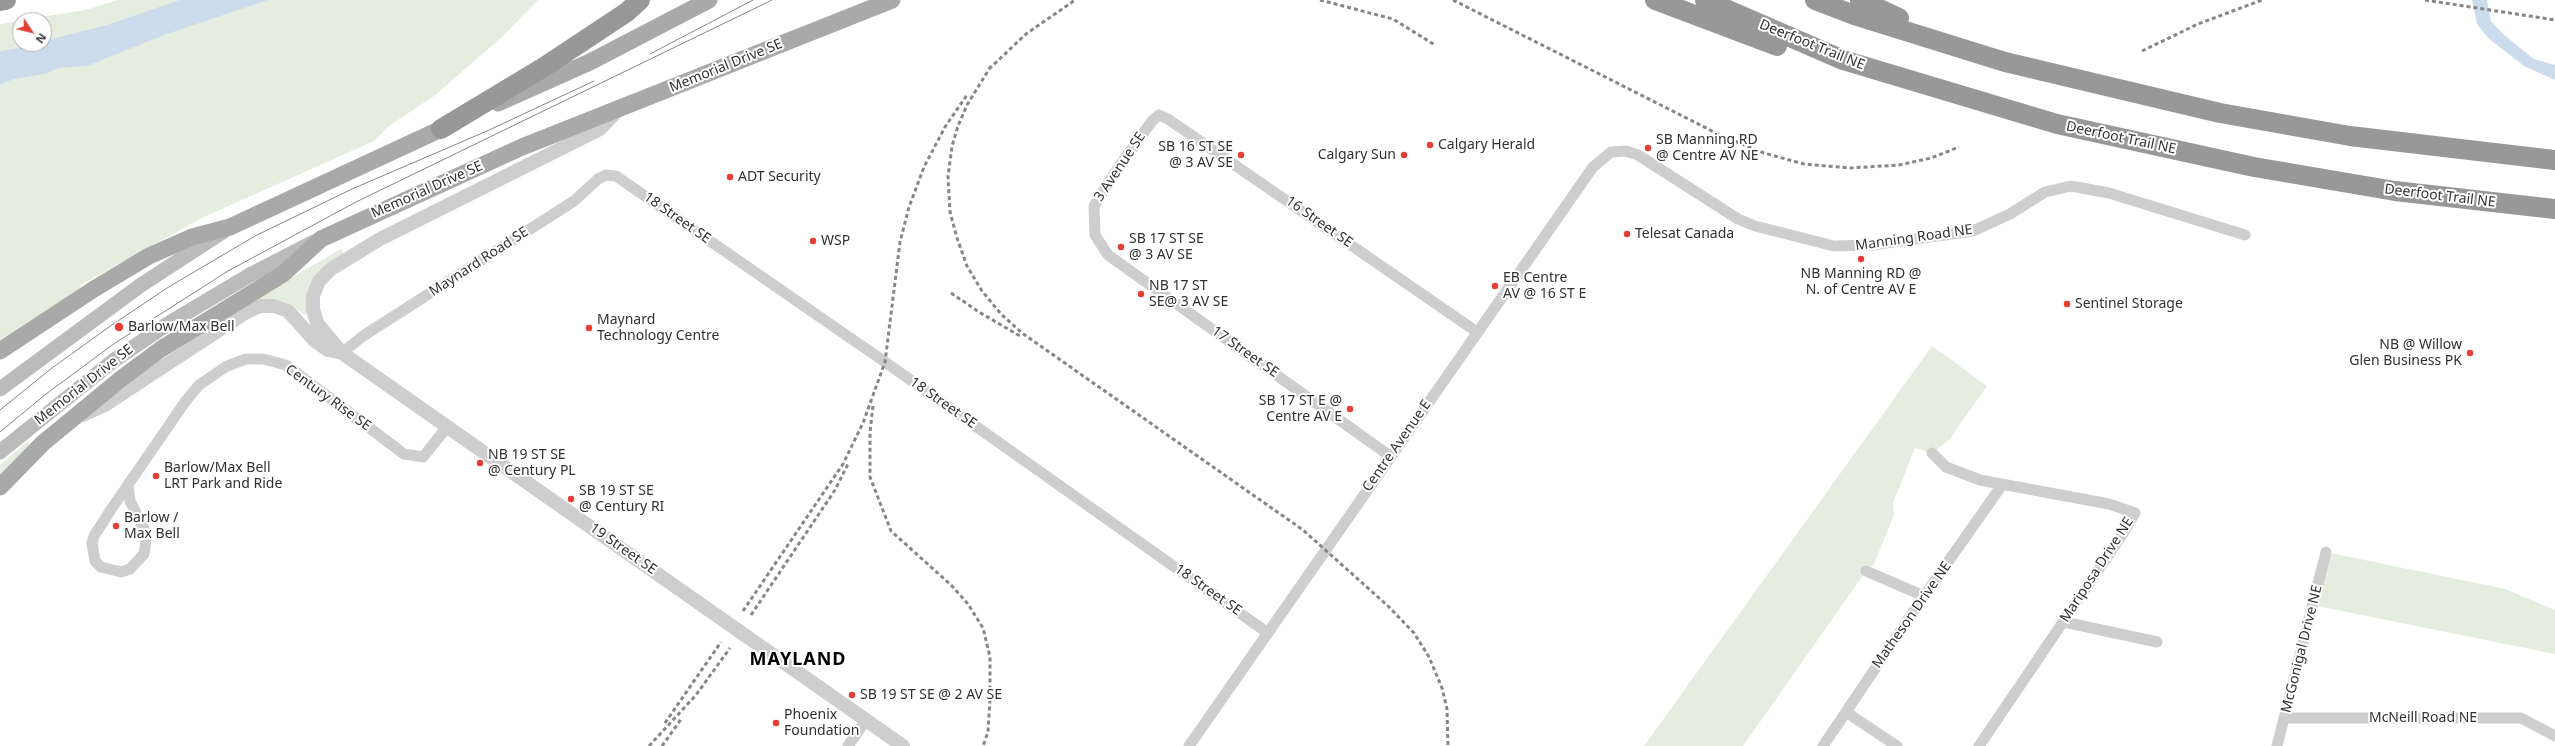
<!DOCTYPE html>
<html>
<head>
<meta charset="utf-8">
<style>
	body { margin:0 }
	#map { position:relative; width:2555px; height:746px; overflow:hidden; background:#fff; font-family:"Noto Sans",sans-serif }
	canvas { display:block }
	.north { position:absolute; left:12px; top:12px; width:40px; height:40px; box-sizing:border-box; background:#fff; border:1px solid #adadad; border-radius:50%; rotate:125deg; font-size:11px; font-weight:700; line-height:16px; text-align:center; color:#313131 }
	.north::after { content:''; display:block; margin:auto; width:14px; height:18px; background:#e53e35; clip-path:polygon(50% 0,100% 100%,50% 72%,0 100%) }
</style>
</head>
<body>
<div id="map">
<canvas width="2555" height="746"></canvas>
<div class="north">N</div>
</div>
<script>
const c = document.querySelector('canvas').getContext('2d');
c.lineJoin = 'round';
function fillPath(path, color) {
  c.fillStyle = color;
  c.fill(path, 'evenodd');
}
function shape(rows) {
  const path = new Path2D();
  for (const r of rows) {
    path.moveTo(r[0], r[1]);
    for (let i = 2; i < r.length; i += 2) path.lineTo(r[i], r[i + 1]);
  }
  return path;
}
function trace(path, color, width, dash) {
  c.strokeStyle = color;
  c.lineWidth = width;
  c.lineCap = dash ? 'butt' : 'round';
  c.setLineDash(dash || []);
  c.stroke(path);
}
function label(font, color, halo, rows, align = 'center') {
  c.font = font + ' "Noto Sans",sans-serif';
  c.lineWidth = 4;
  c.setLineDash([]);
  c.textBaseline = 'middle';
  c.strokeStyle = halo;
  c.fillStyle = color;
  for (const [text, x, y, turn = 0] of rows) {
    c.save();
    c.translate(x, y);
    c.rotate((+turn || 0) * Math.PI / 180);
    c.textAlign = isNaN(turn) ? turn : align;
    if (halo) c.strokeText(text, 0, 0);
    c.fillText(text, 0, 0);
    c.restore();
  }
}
fillPath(shape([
	[118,0,538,0,502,37,434,96,389,126,374,141,204,217,84,283,63,304,0,342,0,24,20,21,20,44,44,44,44,20,23,20,85,10],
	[341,249,344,254,333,262,309,314,305,315,287,303,275,299,260,300,258,297],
	[1932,346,1987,386,1949,440,1932,453,1915,448,1893,503,1894,515,1874,564,1866,571,1743,746,1644,746],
	[28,441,31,444,0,476,0,465],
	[2326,552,2505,589,2555,610,2555,654,2312,605]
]), '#e5eddf');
fillPath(shape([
	[180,0,268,0,167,34,87,66,59,68,45,74,13,79,0,85,0,51,44,44,44,41,107,25],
	[2472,0,2487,0,2491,21,2503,34,2534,59,2555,65,2555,80,2524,66,2488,38,2477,24]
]), '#ccdced');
trace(shape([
	[342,353,363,336,574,201,598,179,606,175,616,176,885,362,1268,633],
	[1932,453,1946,467,1980,480,2109,504,2135,513,2122,535,1979,746],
	[1390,456,1108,255,1095,235,1094,206,1118,168,1152,121,1159,115,1168,119,1477,332],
	[128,486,130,501,144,529,146,540,144,554,130,569,121,572,101,567,95,561,92,543,94,536,112,508,185,402,199,385,227,366,246,359,263,359,286,365,404,454,423,457,447,427],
	[1866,571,1924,596],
	[2064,622,2157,642],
	[1846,712,1897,746],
	[2285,718,2521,718,2555,736],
	[848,746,866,720],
	[1189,746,1593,167,1611,152,1626,151,1638,155,1738,219,1755,226,1834,246,1872,245,1973,231,2010,214,2045,192,2071,186,2109,193,2245,235],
	[1823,746,1924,596,2002,485],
	[2277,746,2326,552]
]), '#cecece', 11);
trace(shape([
	[342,353,317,323,313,309,313,296,319,281,331,269,380,239,600,129,618,110],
	[83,415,105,405,245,313,260,306,274,306,288,311,315,341,328,350,342,353,903,746]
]), '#cecece', 14);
trace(shape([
	[0,389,141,285,224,231],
	[0,452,113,361,166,325,250,275,314,242]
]), '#bbb', 15);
trace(shape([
	[498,103,590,62,709,0],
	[0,351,94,289,149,256,192,237,230,227,454,123],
	[0,487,43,443,122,378,161,349,283,274,321,239,522,147,892,0]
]), '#a9a9a9', 17);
trace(shape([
	[1655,0,1777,46],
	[1705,0,1843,60,2057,124,2254,167,2395,191,2555,209],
	[1815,0,1854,15,2005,62,2220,113,2350,136,2555,160],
	[1860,0,1899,18],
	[0,1,6,0],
	[441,129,544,67,627,12,640,0]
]), '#989898', 20);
trace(shape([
	[650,54,753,0],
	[0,410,52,368,109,327,167,288,255,236,352,189,487,131,594,81],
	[0,432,46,394,115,343,228,271,356,202,772,0]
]), '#868686', 1);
trace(shape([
	[1320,0,1393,19,1435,45],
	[1453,0,1724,137,1764,153,1804,164,1850,168,1899,165,1931,158,1959,147],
	[2425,0,2555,20],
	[2142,51,2198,24,2262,0],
	[991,66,967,105,958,126,952,146,948,177,950,212,957,238,967,266,982,291,1001,314,1022,333,1303,530,1388,606,1414,633,1429,657,1442,688,1447,709,1448,746],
	[989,69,1026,34,1075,0],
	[951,293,979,312,1020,336],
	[873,406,870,432,870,477,891,531,951,585,968,604,983,628,990,657,990,699,988,732,983,746],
	[743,611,843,464,863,423,885,362,900,242,909,207,924,167,945,127,967,95],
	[751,615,835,490,848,464],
	[665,723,721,642],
	[649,746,696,695,730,648],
	[662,746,682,718]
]), '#868686', 3, [4, 3]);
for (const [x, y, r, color] of [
	[1430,145,4,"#e53e35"],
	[1648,148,4,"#e53e35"],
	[1241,155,4,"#e53e35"],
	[1404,155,4,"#e53e35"],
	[730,177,4,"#e53e35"],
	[1627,234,4,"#e53e35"],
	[813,241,4,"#e53e35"],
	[1121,247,4,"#e53e35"],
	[1861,259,4,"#e53e35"],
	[1495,286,4,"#e53e35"],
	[1141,294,4,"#e53e35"],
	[2067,304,4,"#e53e35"],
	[119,327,5,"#e53e35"],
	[589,328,4,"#e53e35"],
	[2470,353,4,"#e53e35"],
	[1350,409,4,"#e53e35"],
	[480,463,4,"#e53e35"],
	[156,476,4,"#e53e35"],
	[571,499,4,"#e53e35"],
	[116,526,4,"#e53e35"],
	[852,695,4,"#e53e35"],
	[776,723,4,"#e53e35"]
]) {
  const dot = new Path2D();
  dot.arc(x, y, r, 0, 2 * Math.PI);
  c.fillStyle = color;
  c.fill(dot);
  trace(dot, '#fff', 1.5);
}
label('14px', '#313131', '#fff', [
	["Deerfoot Trail NE",1812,45,22],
	["Memorial Drive SE",726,66,-22],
	["Deerfoot Trail NE",2121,138,12],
	["3 Avenue SE",1120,167,-56],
	["Memorial Drive SE",427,190,-24],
	["Deerfoot Trail NE",2440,196,7],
	["18 Street SE",677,218,35],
	["16 Street SE",1319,222,35],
	["Manning Road NE",1914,238,-8],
	["Maynard Road SE",479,262,-33],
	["17 Street SE",1245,352,35],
	["Memorial Drive SE",84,385,-38],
	["Century Rise SE",328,398,36],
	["18 Street SE",943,403,35],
	["Centre Avenue E",1397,446,-55],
	["19 Street SE",623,549,35],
	["Mariposa Drive NE",2097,570,-57],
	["18 Street SE",1208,590,35],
	["Matheson Drive NE",1912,615,-55],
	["McGonigal Drive NE",2302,649,-76],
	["McNeill Road NE",2423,718]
]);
label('14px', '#313131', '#fff', [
	["SB Manning RD",1656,140],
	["@ Centre AV NE",1656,156],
	["Calgary Herald",1438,145],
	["SB 16 ST SE",1233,147,"right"],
	["@ 3 AV SE",1233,163,"right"],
	["Calgary Sun",1396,155,"right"],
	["ADT Security",738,177],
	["Telesat Canada",1635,234],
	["SB 17 ST SE",1129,239],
	["@ 3 AV SE",1129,255],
	["WSP",821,241],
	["NB Manning RD @",1861,274,"center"],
	["N. of Centre AV E",1861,290,"center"],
	["EB Centre",1503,278],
	["AV @ 16 ST E",1503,294],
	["NB 17 ST",1149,286],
	["SE@ 3 AV SE",1149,302],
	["Sentinel Storage",2075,304],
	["Maynard",597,320],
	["Technology Centre",597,336],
	["Barlow/Max Bell",128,327],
	["NB @ Willow",2462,345,"right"],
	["Glen Business PK",2462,361,"right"],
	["SB 17 ST E @",1342,401,"right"],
	["Centre AV E",1342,417,"right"],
	["NB 19 ST SE",488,455],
	["@ Century PL",488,471],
	["Barlow/Max Bell",164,468],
	["LRT Park and Ride",164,484],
	["SB 19 ST SE",579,491],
	["@ Century RI",579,507],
	["Barlow /",124,518],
	["Max Bell",124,534],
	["SB 19 ST SE @ 2 AV SE",860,695],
	["Phoenix",784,715],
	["Foundation",784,731]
], 'left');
c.letterSpacing = '1px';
label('bold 18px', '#000', '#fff', [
	["MAYLAND",798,660]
]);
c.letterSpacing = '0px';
</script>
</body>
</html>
